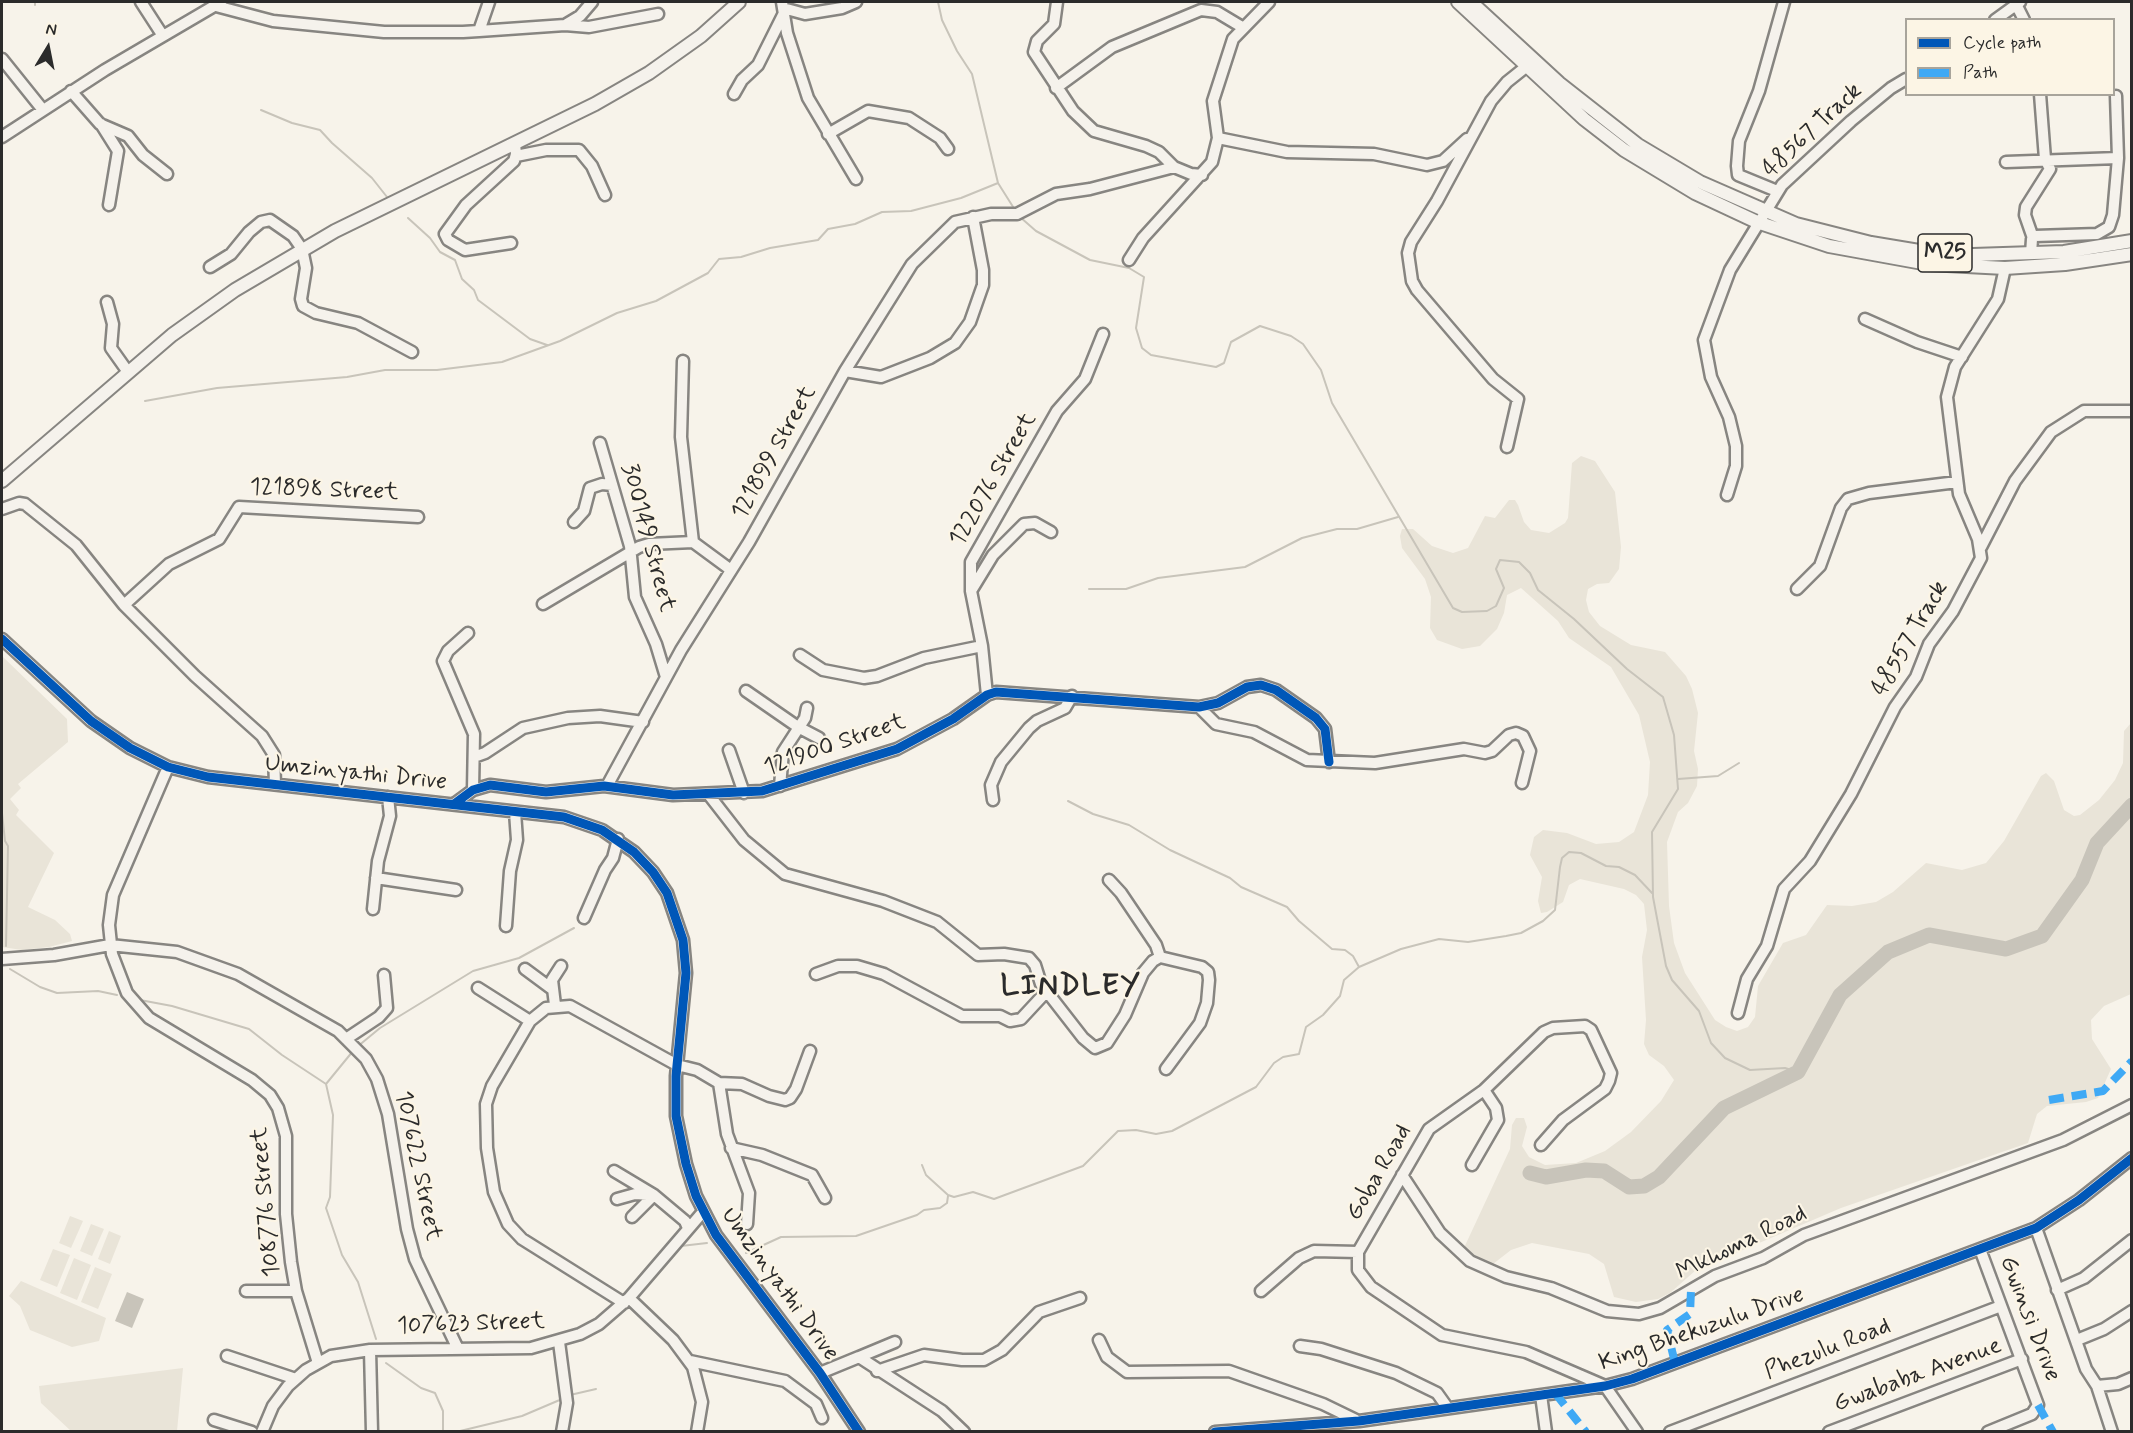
<!DOCTYPE html>
<html>
<head>
<meta charset="utf-8">
<style>
	body { margin:0 }
	#map { position:relative; width:2133px; height:1433px; overflow:hidden; background:#f7f3ea; font-family:Mynerve,sans-serif }
	canvas { display:block }
	.frame { position:absolute; inset:0; border:3px solid #2b2b2b; pointer-events:none }
	.legend { position:absolute; left:1905px; top:18px; width:210px; height:78px; box-sizing:border-box; background:#fcf5e5; border:2px solid #a8a49b; margin:0; padding:8px 10px; list-style:none; font-size:18px; color:#2b2b2b }
	.legend li { display:flex; align-items:center; gap:12px; height:30px }
	.legend b { width:30px; border:2px solid #a8a49b }
	.north { position:absolute; left:18px; top:18px; width:60px; height:60px; -webkit-text-stroke:4px #fcf5e5; paint-order:stroke; rotate:10deg; font-size:16px; font-weight:700; line-height:24px; text-align:center; color:#2b2b2b }
	.north::after { content:''; display:block; margin:auto; width:21px; height:27px; background:#2b2b2b; clip-path:polygon(50% 0,100% 100%,50% 72%,0 100%) }
</style>
</head>
<body>
<div id="map">
<canvas width="2133" height="1433"></canvas>
<div class="frame"></div>
<ul class="legend">
<li><b style="height:8px;background:#0057b8"></b>Cycle path</li>
<li><b style="height:8px;background:#3fa9f5"></b>Path</li>
</ul>
<div class="north">N</div>
</div>
<script>
const c = document.querySelector('canvas').getContext('2d');
c.lineJoin = 'round';
function fillPath(path, color) {
  c.fillStyle = color;
  c.fill(path, 'evenodd');
}
function shape(rows) {
  const path = new Path2D();
  for (const r of rows) {
    path.moveTo(r[0], r[1]);
    for (let i = 2; i < r.length; i += 2) path.lineTo(r[i], r[i + 1]);
  }
  return path;
}
function trace(path, color, width, dash) {
  c.strokeStyle = color;
  c.lineWidth = width;
  c.lineCap = dash ? 'butt' : 'round';
  c.setLineDash(dash || []);
  c.stroke(path);
}
function label(font, color, halo, rows, align = 'center') {
  c.font = font + ' Mynerve,sans-serif';
  c.lineWidth = 4.5;
  c.setLineDash([]);
  c.textBaseline = 'middle';
  c.strokeStyle = halo;
  c.fillStyle = color;
  for (const [text, x, y, turn = 0] of rows) {
    c.save();
    c.translate(x, y);
    c.rotate((+turn || 0) * Math.PI / 180);
    c.textAlign = isNaN(turn) ? turn : align;
    if (halo) c.strokeText(text, 0, 0);
    c.fillText(text, 0, 0);
    c.restore();
  }
}
fillPath(shape([
	[1581,456,1595,461,1615,492,1621,547,1619,569,1609,583,1597,584,1588,589,1586,600,1589,612,1600,626,1631,645,1665,652,1686,676,1692,689,1698,713,1694,751,1698,769,1697,786,1688,803,1678,812,1667,842,1669,906,1674,943,1685,973,1715,1020,1726,1027,1737,1031,1748,1027,1755,1017,1758,986,1783,943,1806,935,1827,905,1852,906,1876,902,1893,892,1926,863,1962,870,1986,863,2004,841,2041,776,2046,773,2054,781,2064,810,2074,816,2080,815,2099,800,2115,780,2123,763,2124,731,2131,723,2131,994,2104,1006,2091,1020,2092,1039,2111,1069,2098,1098,2086,1102,2047,1106,2037,1114,2028,1143,1841,1208,1696,1270,1670,1293,1658,1299,1636,1302,1614,1297,1604,1264,1589,1254,1532,1243,1511,1250,1493,1264,1486,1265,1463,1250,1510,1149,1512,1125,1516,1118,1524,1118,1527,1127,1522,1146,1529,1157,1545,1165,1576,1163,1605,1151,1631,1132,1661,1101,1674,1080,1664,1066,1649,1055,1644,1044,1646,1020,1642,957,1647,930,1644,904,1636,895,1624,889,1580,879,1569,885,1563,902,1547,912,1541,913,1538,901,1542,877,1530,855,1534,837,1543,830,1567,833,1596,844,1619,842,1634,832,1648,795,1650,762,1639,715,1611,667,1569,638,1558,621,1521,588,1507,595,1504,613,1497,629,1480,646,1462,649,1437,640,1430,628,1431,597,1425,579,1402,548,1400,536,1402,529,1413,529,1432,546,1453,553,1468,548,1485,516,1495,518,1509,500,1515,500,1518,505,1524,522,1531,530,1549,533,1565,523,1568,518,1572,463],
	[2,656,67,719,68,742,18,784,21,788,10,799,19,810,16,815,54,853,28,907,55,920,70,934,72,941,49,947,22,950,2,947],
	[70,1216,83,1221,71,1248,59,1243],
	[91,1224,104,1229,92,1256,80,1251],
	[109,1231,121,1236,110,1264,98,1259],
	[53,1249,70,1255,57,1287,40,1280],
	[74,1258,91,1265,77,1300,60,1293],
	[95,1267,112,1274,98,1309,81,1302],
	[21,1281,106,1318,99,1341,72,1347,30,1330,20,1306,9,1296],
	[183,1368,177,1431,71,1431,41,1403,39,1386]
]), '#e9e4d8');
fillPath(shape([
	[127,1292,144,1299,132,1328,115,1321]
]), '#c8c4ba');
trace(shape([
	[35,2,35,5],
	[938,2,942,20,957,51,972,74,998,183,1015,210],
	[261,110,292,123,320,130,332,143,372,178,387,197],
	[1020,217,1036,231,1090,260,1129,268,1144,277,1136,328,1142,348,1151,355,1216,367,1224,363,1231,342,1260,326,1291,336,1303,344,1321,370,1332,403,1453,608,1462,612,1487,611,1496,606,1504,588,1496,569,1500,560,1519,562,1530,573,1538,590,1574,619,1627,669,1663,697,1674,735,1678,789,1652,832,1653,897,1666,966,1672,980,1699,1011,1711,1043,1725,1058,1750,1070,1785,1068,1798,1072],
	[408,218,430,238,440,252,455,260,462,279,474,290,478,300,530,339,547,345],
	[145,401,217,388,347,377,385,370,437,370,502,362,560,341,617,313,656,301,708,273,719,259,741,257,770,248,818,240,828,229,855,224,882,212,911,211,961,198,998,183],
	[1089,589,1126,589,1158,578,1245,567,1302,538,1337,529,1357,529,1398,517],
	[1678,779,1718,776,1739,763],
	[1068,801,1093,814,1129,825,1170,850,1230,878,1241,887,1287,907,1299,921,1332,949,1345,950,1353,956,1359,967],
	[2,813,5,841,8,846,6,946],
	[10,969,40,987,57,993,98,991,117,995],
	[140,1000,172,1006,249,1029,282,1055,326,1084,333,1115,330,1197,326,1208,342,1255,358,1282,376,1339],
	[357,1047,380,1028,473,971,519,958,574,928],
	[326,1084,353,1051],
	[922,1165,926,1175,948,1195,954,1197,973,1192,994,1199,1083,1166,1118,1131,1136,1130,1156,1134,1172,1131,1256,1087,1274,1063,1283,1057,1299,1054,1306,1027,1323,1015,1340,996,1344,980,1359,967,1401,949,1439,939,1468,942,1506,936,1521,933,1543,921,1555,910,1560,867,1562,858,1569,852,1581,853,1606,866,1619,867,1635,875,1652,893],
	[681,1246,707,1243],
	[746,1253,781,1237,856,1236,917,1215,924,1210,940,1208,947,1203,948,1196],
	[386,1363,421,1388,435,1393,443,1411,443,1432],
	[570,1395,596,1389],
	[456,1432,522,1416,562,1399]
]), '#c8c4ba', 2);
trace(shape([
	[1530,1173,1546,1177,1586,1170,1604,1171,1629,1187,1644,1186,1659,1177,1724,1108,1798,1072,1840,995,1888,952,1929,935,2006,949,2042,936,2082,880,2097,843,2132,805]
]), '#c8c4ba', 15);
const minor = shape([
	[141,2,163,36],
	[782,2,787,33,808,98,856,179],
	[1057,2,1054,24,1037,41,1034,52,1073,111,1094,131,1146,146,1159,152,1174,167,1191,174,1202,175],
	[2016,4,2024,20],
	[216,6,273,21,384,32,463,32,479,31,489,2],
	[783,8,805,14,842,8,856,2],
	[1995,20,2020,2],
	[565,25,589,27,658,14],
	[479,31,565,25,580,16,592,2],
	[2,59,43,110],
	[1056,88,1112,47,1201,10,1217,12,1242,27],
	[71,91,100,124,128,136,143,155,167,174],
	[734,94,742,80,758,65,783,15],
	[101,124,118,151,109,205],
	[828,134,868,111,909,118,940,138,948,149],
	[2,137,105,70,221,2],
	[1218,138,1287,152,1374,154,1427,165,1443,161,1467,139],
	[516,156,546,150,579,150,592,166,605,195],
	[2006,162,2118,158],
	[1777,191,1738,175,1737,166,1739,141,1759,91,1784,2],
	[2033,238,2025,215,2026,207,2050,169,2045,159,2040,94],
	[511,243,465,250,448,240,445,234,466,205,514,161,516,154,515,144],
	[2031,254,2032,239,2035,236,2097,234,2109,227,2113,215,2118,158,2116,96],
	[1129,260,1143,238,1212,162,1218,138,1213,101,1233,39,1269,2],
	[210,267,231,254,249,232,261,222,270,220,293,236,302,249,306,268,301,299,303,306,316,313,358,323,412,352],
	[107,302,113,324,111,348,128,372],
	[1865,319,1917,342,1962,357],
	[683,361,681,437,693,542],
	[845,371,881,377,930,358,955,343,970,322,983,285,983,270,973,217],
	[600,443,630,546,635,597,656,644,666,677],
	[1507,447,1518,399,1493,379,1417,290,1412,281,1408,253,1411,242,1437,201,1491,101,1507,82,1527,66],
	[1727,495,1736,466,1736,446,1729,417,1711,377,1704,340,1730,270,1782,185,1851,121,1891,88,1906,79],
	[2,509,19,503,25,504,76,545,124,605,195,676,262,736,274,755,275,784],
	[574,522,584,511,590,488,602,484,612,485],
	[1981,547,2015,481,2051,432,2084,411,2132,411],
	[1797,589,1820,566,1841,508,1848,499,1869,493,1957,482],
	[971,591,993,555,1024,524,1035,523,1051,532],
	[543,604,639,547,649,544,693,542,731,570],
	[124,605,169,564,219,539,239,507,418,517],
	[468,633,448,651,443,661,474,734,473,790],
	[2,639,91,721,130,748,168,767,208,777,564,817,602,830,634,852,653,872,667,893,683,940,686,973,676,1076,676,1116,686,1164,696,1196,716,1235,820,1373,859,1432],
	[800,655,823,670,864,678,877,676,924,658,982,646],
	[746,691,798,727,819,738],
	[987,695,982,646,971,591,971,562,1057,411,1085,379,1103,334],
	[1199,707,1216,724,1254,732,1307,760,1375,763,1464,749,1485,753,1492,751,1509,735,1516,733,1523,736,1530,751,1522,783],
	[729,750,744,793],
	[474,757,485,753,523,728,568,718,600,716,643,722],
	[168,767,113,895,109,925,112,954,127,993,149,1018,252,1080,270,1095,278,1108,286,1136,286,1214,291,1262,296,1291,318,1363],
	[607,786,681,650,749,542,845,371,912,264,955,222,991,214,1017,214,1056,194,1090,189,1174,167],
	[780,786,783,752,805,718,807,708],
	[709,795,744,840,785,874,883,901,937,922,978,955,1004,954,1029,958,1035,965,1041,984,1083,1038,1095,1048,1107,1043,1125,1015,1143,973,1153,961,1160,957,1156,945,1121,893,1109,880],
	[993,800,991,785,1001,762,1029,728,1037,721,1065,708,1072,696],
	[454,804,473,790,490,785,546,792,604,786,673,795,762,791,897,749,953,719,987,695,996,692,1199,707,1218,703,1247,687,1261,685,1276,690,1316,718,1325,729,1329,762],
	[376,878,456,890],
	[373,909,378,861,390,816,388,797],
	[584,918,605,870,613,858,618,839],
	[506,926,510,871,517,840,515,812],
	[1160,957,1202,967,1208,972,1209,980,1207,1003,1200,1023,1166,1069],
	[2,959,54,955,110,945,177,952,238,974,338,1031,366,1059,377,1079,388,1114,407,1229,415,1259,458,1349],
	[525,969,552,989],
	[816,974,838,966,857,966,884,974,962,1016,1000,1016,1010,1021,1021,1019,1047,991],
	[478,988,530,1021],
	[555,1005,552,980,561,966],
	[1738,1013,1747,979,1767,946,1784,889,1810,861,1851,794,1895,707,1916,677,1929,644,1953,611,1981,558,1978,539,1959,494,1947,397,1955,367,1998,299,2005,268],
	[346,1039,379,1017,387,1008,384,975],
	[719,1083,727,1134,749,1193,747,1224],
	[1541,1145,1563,1120,1605,1089,1609,1081,1611,1073,1591,1030,1585,1026,1553,1028,1544,1032,1484,1090,1429,1129,1358,1252,1358,1270,1371,1287,1442,1335,1526,1352,1605,1386,1637,1432],
	[731,1148,762,1155,812,1175,825,1198],
	[1472,1165,1498,1120,1496,1108,1484,1090],
	[614,1171,654,1195,685,1221,688,1228],
	[1402,1175,1440,1233,1470,1261,1506,1277,1551,1288,1607,1311,1639,1314,1660,1308,1715,1276,1763,1258,1804,1235,2063,1140,2132,1105],
	[617,1199,635,1194,651,1195],
	[632,1217,654,1195],
	[2036,1228,2086,1369,2097,1386,2112,1432],
	[1980,1249,2038,1405,2032,1414,1988,1432],
	[2057,1290,2084,1278,2132,1240],
	[246,1291,296,1291],
	[1261,1291,1299,1258,1314,1251,1358,1252],
	[629,1298,673,1340,693,1367,702,1402,697,1432],
	[624,1303,522,1239,508,1224,494,1192,487,1148,486,1104,492,1086,530,1021,546,1008,570,1006,677,1065,697,1070,719,1083,742,1084,769,1096,785,1100,790,1098,796,1089,810,1051],
	[1099,1340,1107,1357,1127,1372,1229,1371,1323,1404,1356,1420],
	[2077,1340,2104,1329,2132,1311],
	[559,1342,567,1403,562,1432],
	[1300,1346,1321,1349,1396,1373,1437,1393,1447,1407],
	[370,1350,372,1432],
	[227,1356,296,1379],
	[859,1357,895,1342],
	[690,1361,785,1381,816,1404,822,1418],
	[877,1371,924,1355,962,1360,984,1360,1002,1350,1039,1312,1080,1298],
	[820,1373,859,1357,942,1411,964,1432],
	[2097,1386,2118,1384,2132,1378],
	[1541,1395,1546,1432],
	[214,1420,252,1432],
	[262,1432,273,1406,288,1386,306,1370,331,1356,370,1350,531,1348,580,1334,599,1324,629,1298,702,1213],
	[1215,1432,1359,1421,1605,1386,1632,1379,2036,1228,2079,1200,2132,1158],
	[1670,1432,2001,1306],
	[1829,1432,2022,1359]
]);
const major = shape([
	[1458,2,1584,119,1624,150,1695,193,1757,222,1829,246,1928,264,2005,268,2065,264,2132,254],
	[1471,2,1559,83,1638,145,1700,182,1796,224,1871,243,1919,251,1973,255,2064,252,2132,241],
	[2,481,172,335,235,290,335,231,595,104,649,73,701,36,739,2]
]);
trace(minor, '#878581', 15);
trace(major, '#878581', 16);
trace(minor, '#f5f2ec', 10);
trace(major, '#f5f2ec', 12);
trace(shape([
	[2049,1100,2103,1091,2132,1061],
	[1675,1363,1667,1330,1690,1314,1691,1290],
	[1555,1393,1586,1432],
	[2038,1405,2053,1432]
]), '#3fa9f5', 8, [15, 8]);
trace(shape([
	[2,639,91,721,130,748,168,767,208,777,564,817,602,830,634,852,653,872,667,893,683,940,686,973,676,1076,676,1116,686,1164,696,1196,716,1235,820,1373,859,1432],
	[454,804,473,790,490,785,546,792,604,786,673,795,762,791,897,749,953,719,987,695,996,692,1199,707,1218,703,1247,687,1261,685,1276,690,1316,718,1325,729,1329,762],
	[1215,1432,1359,1421,1605,1386,1632,1379,2036,1228,2079,1200,2132,1158]
]), '#0057b8', 9);
for (const [x, y, w] of [
	[1945,253,54]
]) {
  const box = new Path2D();
  box.roundRect(x - w / 2, y - 19, w, 38, 4.5);
  c.fillStyle = '#fcf5e5';
  c.fill(box);
  trace(box, '#2b2b2b', 1.5);
}
label('bold 22px', '#2b2b2b', null, [
	["M25",1945,253]
]);
label('24px', '#2b2b2b', '#fcf5e5', [
	["48567 Track",1813,131,-43],
	["121899 Street",775,453,-61],
	["122076 Street",994,480,-60],
	["121898 Street",324,491,2],
	["300149 Street",647,538,75],
	["48557 Track",1911,639,-60],
	["121900 Street",835,746,-19],
	["Umzinyathi Drive",356,774,6],
	["107622 Street",417,1166,78],
	["Goba Road",1380,1173,-60],
	["108776 Street",267,1202,-95],
	["Mkhoma Road",1742,1244,-26],
	["Umzinyathi Drive",779,1285,54],
	["Gwinsi Drive",2029,1319,69],
	["107623 Street",471,1325,-2],
	["King Bhekuzulu Drive",1702,1330,-19],
	["Phezulu Road",1828,1350,-21],
	["Gwababa Avenue",1918,1376,-20]
]);
c.letterSpacing = '1.5px';
label('bold 30px', '#2b2b2b', '#fcf5e5', [
	["LINDLEY",1071,988]
]);
c.letterSpacing = '0px';
</script>
</body>
</html>
